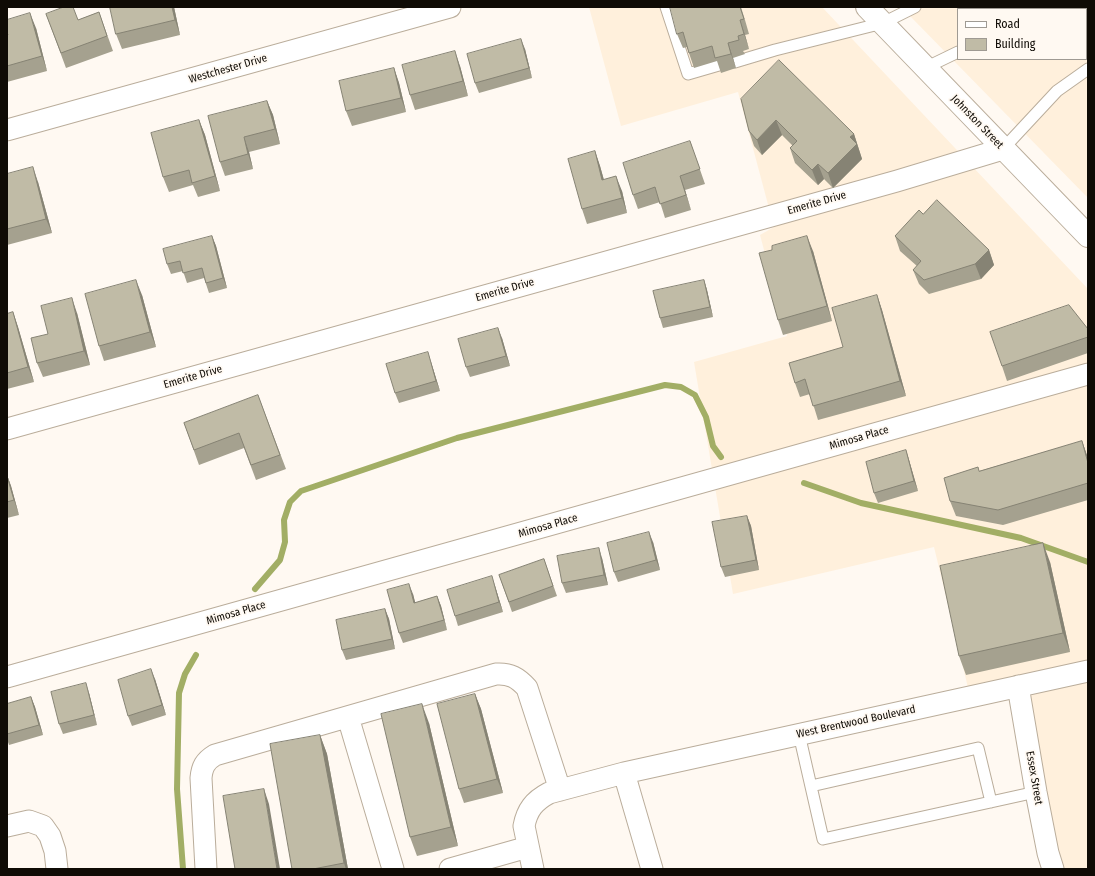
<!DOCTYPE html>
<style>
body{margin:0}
#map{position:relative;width:1095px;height:876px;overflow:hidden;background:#fff9f2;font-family:"Fira Sans Condensed",sans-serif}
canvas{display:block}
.frame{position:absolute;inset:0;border:8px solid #0f0b05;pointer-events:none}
.legend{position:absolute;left:957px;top:8px;width:130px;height:52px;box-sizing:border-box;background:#fff9f2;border:1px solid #9f9a93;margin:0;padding:5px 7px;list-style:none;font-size:12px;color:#0f0b05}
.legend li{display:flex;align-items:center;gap:8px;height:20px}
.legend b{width:20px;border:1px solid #9f9a93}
</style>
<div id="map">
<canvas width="1095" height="876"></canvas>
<div class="frame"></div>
<ul class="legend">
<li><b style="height:5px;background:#fff"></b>Road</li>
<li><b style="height:11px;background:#c0bba6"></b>Building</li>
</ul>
</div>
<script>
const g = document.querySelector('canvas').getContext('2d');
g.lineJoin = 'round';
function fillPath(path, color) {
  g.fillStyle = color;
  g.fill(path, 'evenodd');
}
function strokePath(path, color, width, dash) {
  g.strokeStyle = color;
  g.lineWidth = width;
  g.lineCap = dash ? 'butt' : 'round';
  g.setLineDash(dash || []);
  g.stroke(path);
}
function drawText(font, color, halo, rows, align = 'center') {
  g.font = font + ' "Fira Sans Condensed",sans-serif';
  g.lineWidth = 3.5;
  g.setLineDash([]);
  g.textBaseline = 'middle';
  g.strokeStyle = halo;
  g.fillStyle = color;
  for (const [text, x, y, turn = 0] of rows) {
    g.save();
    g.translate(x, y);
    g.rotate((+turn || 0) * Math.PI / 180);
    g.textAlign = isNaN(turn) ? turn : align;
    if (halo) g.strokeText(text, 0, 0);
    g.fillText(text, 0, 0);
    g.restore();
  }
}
fillPath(new Path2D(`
 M589,7H822L1088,289V869H1062L1059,864L1028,684L970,696L934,547L733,594L694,362L787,336L760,235L774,227L738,92L621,126Z
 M903,7H1088V198L910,16ZM958,9H1086V59H958Z`), '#fff0dc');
strokePath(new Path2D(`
 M804,483L861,503L1021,538L1088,562
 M255,589L280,560L285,542L284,520L290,502L301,491L457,438L665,385L681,387L695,395L706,417L713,446L721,457
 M183,869L177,789L179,693L185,674L196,655`), '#a2ae65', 6);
const lane = new Path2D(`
 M666,7L688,74L719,65
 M1047,9L1051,7
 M735,62L775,50L883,23L915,7
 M925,68L958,52
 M1003,149L1057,91L1088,69
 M799,734L823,839L1036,792
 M811,786L978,748L991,802`);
const street = new Path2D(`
 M7,130L450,7
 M7,429L897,181L1003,149
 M7,677L1088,374
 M1018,686L1036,792L1048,853L1053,869
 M348,717L393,869
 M624,773L652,869
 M7,826L29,821L43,826L50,836L55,851L57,869
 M206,869L201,778C202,767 205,761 215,755L496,674C510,673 518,678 527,688L560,790
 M450,869L528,847
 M533,869L524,826C527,810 534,801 549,793L624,773L1088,671`);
const primary = new Path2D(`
 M867,7L1088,236`);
strokePath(lane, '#baad9b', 13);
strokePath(street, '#baad9b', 23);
strokePath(primary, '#baad9b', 24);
strokePath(lane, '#fff', 11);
strokePath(street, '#fff', 21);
strokePath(primary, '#fff', 22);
fillPath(new Path2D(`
 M110,7H174L180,35L122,49L116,34Z
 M741,7L745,20L749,34L745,35L749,49L743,51L745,54L733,58L736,68L721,73L717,61L694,68L687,47L683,48L677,34Z
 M99,12L113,51L66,68L46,14L78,20Z
 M36,28L47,71L7,82V35Z
 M525,49L532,78L479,93L475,83Z
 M460,66L468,96L415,110L410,95Z
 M394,68L399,83L406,112L352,126L346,111Z
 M741,99L854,134L862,159L833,188L824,179L818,185L795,163L790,148L793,146L782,135L762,155L754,146L749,131Z
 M267,101L273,115L280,144L249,152L253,169L225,176L220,162Z
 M199,120L205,135L220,191L198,197L193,185L169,192L163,177Z
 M690,141L705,184L685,190L691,210L665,218L660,202L638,209L633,195Z
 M595,151L600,166L604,180L622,191L627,213L587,224L582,209Z
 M7,174L38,182L52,233L7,245Z
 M923,214L989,250L994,265L981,279L929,294L919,284L913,270L917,266L900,251L895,236Z
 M212,236L216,246L227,288L209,293L204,278L187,283L183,271L171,274L167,264Z
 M772,250L813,251L832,321L783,335L778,320Z
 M704,280L707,290L713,317L663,328L660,318Z
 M142,295L156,347L104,361L99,346Z
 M877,295L882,310L906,396L818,420L810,394L800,397L795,383L843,347Z
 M13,312L18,327L34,382L7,389V314Z
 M77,313L90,365L43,377L37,363L48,334Z
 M1088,329V353L1007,381L1002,366Z
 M502,338L510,366L470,377L466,367Z
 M431,362L440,391L399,403L395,393Z
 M258,395L286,469L256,480L244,448L199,465L184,423Z
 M1082,441L1088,459V500L1003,525L956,516L950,501L980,471Z
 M906,450L909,460L918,491L878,503L874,493Z
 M7,475L11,486L19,515L7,518Z
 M747,516L751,526L759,570L725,577L721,567Z
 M653,542L660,570L618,582L614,572Z
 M602,558L608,585L566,593L562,583Z
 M544,559L557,596L512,612L499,575Z
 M1050,562L1070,652L966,675L959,656Z
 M495,586L503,612L458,626L455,616Z
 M413,594L415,603L437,596L441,606L447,630L403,643L399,633Z
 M385,609L389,619L395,649L346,660L342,650Z
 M155,679L166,715L132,726L128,716Z
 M89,693L97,725L63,734L59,724Z
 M475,694L481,709L503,793L464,803L459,789Z
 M31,697L35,707L43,735L9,745L7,739V704Z
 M429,723L458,846L417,856L410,837Z
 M320,735L327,754L348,869H292Z`), '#a5a18f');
fillPath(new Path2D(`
 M172,7H174L180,35L175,20Z
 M30,13L36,28L47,71L42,56Z
 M740,20L745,35L749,49L744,34Z
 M521,39L525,49L532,78L529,68Z
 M728,43L733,58L736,68L731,54Z
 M455,51L460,66L468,96L463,81Z
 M394,68L399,83L406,112L401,98Z
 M267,101L273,115L280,144L275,129Z
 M199,120L205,135L220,191L215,176Z
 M776,120L782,135L762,155L757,140Z
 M854,134L862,159L833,188L828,173L850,137Z
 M244,137L249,152L253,169L248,154Z
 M595,151L600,166L608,195L602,180Z
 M818,164L824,179L818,185L812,170Z
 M33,167L38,182L52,233L46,219Z
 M616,176L622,191L627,213L622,198Z
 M680,176L685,190L691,210L686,195Z
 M212,236L216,246L227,288L223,278Z
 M807,236L813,251L832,321L827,306Z
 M989,250L994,265L981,279L975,264Z
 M136,280L142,295L156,347L150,332Z
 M704,280L707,290L713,317L710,307Z
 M877,295L882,310L906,396L900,381Z
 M72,298L77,313L90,365L84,351Z
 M13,312L18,327L34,382L28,367Z
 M498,328L502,338L510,366L506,356Z
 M428,352L431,362L440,391L436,381Z
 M1082,441L1087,455L1088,459V463Z
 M906,450L909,460L918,491L914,481Z
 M7,475L11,486L19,515L14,500Z
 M747,516L751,526L759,570L756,560Z
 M649,532L653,542L660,570L656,560Z
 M1043,543L1050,562L1070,652L1063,633Z
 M599,548L602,558L608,585L604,575Z
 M492,576L495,586L503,612L499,602Z
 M409,584L413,594L418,613L414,603Z
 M437,596L441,606L447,630L444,620Z
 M385,609L389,619L395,649L392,639Z
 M151,669L155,679L166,715L162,705Z
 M86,683L89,693L97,725L94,715Z
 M475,694L481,709L503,793L497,779Z
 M31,697L35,707L43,735L39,725Z
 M422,704L429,723L458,846L451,827Z
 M320,735L327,754L348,869H346L344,863Z
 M264,789L269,804L280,869H277Z`), '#868374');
const building = new Path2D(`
 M64,7H73L78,20L99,12L107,36L61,53L46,14Z
 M110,7H172L175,20L116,34Z
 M670,7H740L744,19L740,20L744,34L738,36L739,40L728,43L731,54L715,58L712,46L689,53L683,32L677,34Z
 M30,13L42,56L7,66V35H8L7,32V20Z
 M521,39L529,68L475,83L467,54Z
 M455,51L463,81L410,95L402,65Z
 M779,60L854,134L850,137L857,144L828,173L818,164L812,170L790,148L797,141L776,120L757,140L749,131L741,99Z
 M394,68L401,98L346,111L339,81Z
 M267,101L275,129L244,137L248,154L220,162L208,116Z
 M199,120L215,176L192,183L189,170L163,177L151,133Z
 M690,141L700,169L680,176L686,195L660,204L655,187L633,195L623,163Z
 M595,151L602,180L616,176L622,198L582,209L568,159Z
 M33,167L46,219L7,229V174Z
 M937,200L989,250L975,264L924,280L913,270L921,261L895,236L919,210L923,214Z
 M212,236L223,278L206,283L202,268L183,273L180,261L167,264L163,249Z
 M807,236L827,306L778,320L759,253L772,250V246Z
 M136,280L150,332L99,346L85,294Z
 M704,280L710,307L660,318L653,291Z
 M877,295L900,381L813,406L805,379L795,383L789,363L843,347L832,308Z
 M72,298L84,351L37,363L31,338L48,334L41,306Z
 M1069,305L1088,329V337L1002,366L990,332Z
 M13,312L28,367L7,373V314Z
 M498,328L506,356L466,367L458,339Z
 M428,352L436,381L395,393L386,364Z
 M258,395L280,455L251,465L239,433L194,450L184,423Z
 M1082,441L1088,463V483L998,510L950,501L944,478L978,467L979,471Z
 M906,450L914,481L874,493L866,462Z
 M7,476L14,500L7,502Z
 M747,516L756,560L721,567L712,522Z
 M649,532L656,560L614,572L607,543Z
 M1043,543L1063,633L959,656L940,566Z
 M599,548L604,575L562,583L557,556Z
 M544,559L553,586L509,602L499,575Z
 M492,576L499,602L455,616L447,590Z
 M409,584L414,603L437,596L444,620L399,633L387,590Z
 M385,609L392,639L342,650L336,620Z
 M151,669L162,705L128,716L118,680Z
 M86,683L94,715L59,724L51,692Z
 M475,694L497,779L459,789L437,704Z
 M31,697L39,725L7,734V704Z
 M422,704L451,827L410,837L381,714Z
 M320,735L344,863L313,869H292L270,744Z
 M264,789L277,869H235L223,796Z`);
fillPath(building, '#c0bba6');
strokePath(building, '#868374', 1);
drawText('11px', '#0f0b05', '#fff9f2', [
 ["Westchester Drive",228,69,-16],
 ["Johnston Street",977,122,46],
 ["Emerite Drive",817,203,-16],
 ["Emerite Drive",505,290,-16],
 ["Emerite Drive",193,377,-16],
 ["Mimosa Place",859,438,-16],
 ["Mimosa Place",548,526,-16],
 ["Mimosa Place",236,613,-16],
 ["West Brentwood Boulevard",856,722,-12],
 ["Essex Street",1034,778,80]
]);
</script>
